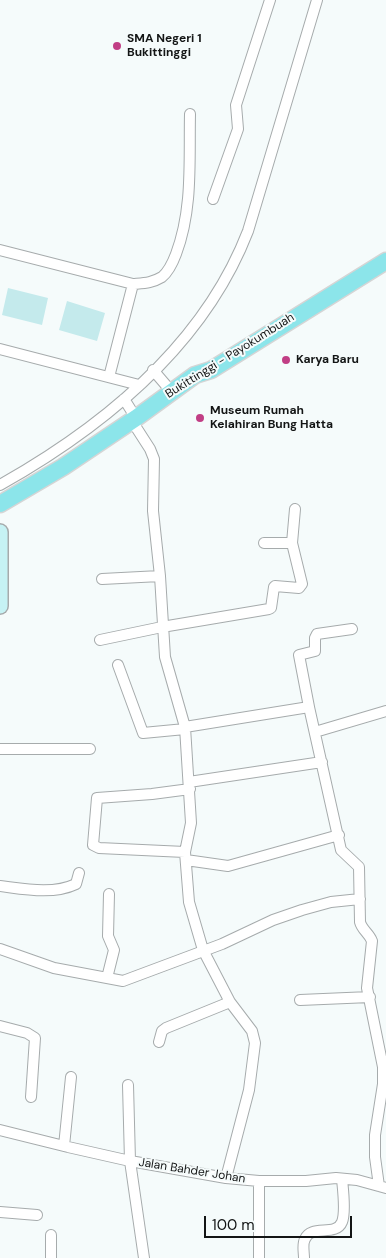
<!DOCTYPE html>
<style>
body{margin:0}
#map{position:relative;width:386px;height:1258px;overflow:hidden;background:#f5fbfb;font-family:"DM Sans",sans-serif}
canvas{display:block}
.scale{position:absolute;left:204px;top:1216px;width:148px;height:22px;box-sizing:border-box;border:2px solid #131515;border-top:0;padding-left:6px;font-size:15px;line-height:18px;white-space:nowrap;color:#131515;-webkit-text-stroke:4px #f5fbfb;paint-order:stroke}
</style>
<div id="map">
<canvas width="386" height="1258"></canvas>
<div class="scale">100 m</div>
</div>
<script>
const g = document.querySelector('canvas').getContext('2d');
g.lineJoin = 'round';
function fillPath(path, color) {
  g.fillStyle = color;
  g.fill(path, 'evenodd');
}
function strokePath(path, color, width, dash) {
  g.strokeStyle = color;
  g.lineWidth = width;
  g.lineCap = dash ? 'butt' : 'round';
  g.setLineDash(dash || []);
  g.stroke(path);
}
function drawText(font, color, halo, rows, align = 'center') {
  g.font = font + ' "DM Sans",sans-serif';
  g.lineWidth = 4;
  g.setLineDash([]);
  g.textBaseline = 'middle';
  g.strokeStyle = halo;
  g.fillStyle = color;
  for (const [text, x, y, turn = 0] of rows) {
    g.save();
    g.translate(x, y);
    g.rotate((+turn || 0) * Math.PI / 180);
    g.textAlign = isNaN(turn) ? turn : align;
    if (halo) g.strokeText(text, 0, 0);
    g.fillText(text, 0, 0);
    g.restore();
  }
}
fillPath(new Path2D(`
 M8,288L48,298L42,325L2,315Z
 M67,301L105,313L97,341L59,330Z`), '#c4eaec');
const street = new Path2D(`
 M213,199L238,129L236,105L270,0
 M0,250L133,284C144,283 152,283 162,277C168,272 173,262 176,254C193,209 189,161 190,114
 M0,349L139,385
 M153,370L171,391
 M109,377L133,284
 M124,399L136,418
 M132,421L150,449L154,459L153,511L160,576L165,657L185,727L309,707L341,850L359,867L360,922C362,930 369,933 372,941L367,988L383,1067V1084L375,1135V1157L379,1186
 M0,485C103,427 204,345 248,231L317,0
 M264,543H292
 M102,579L160,576
 M100,640L162,627L269,609L271,608L274,587L275,586L299,588L302,584L292,543L295,509
 M118,665L143,733L185,729
 M309,707L299,655L315,651V638L317,634L352,629
 M185,727L191,823L185,852L189,902L203,950L230,1002L252,1031L255,1043L249,1090L226,1178
 M315,732L386,711
 M0,749H90
 M189,782L322,762
 M185,852L99,848L93,845L97,798L152,794L190,789
 M186,860L228,866L339,835
 M0,886C24,889 53,895 76,884L79,873
 M0,949L54,968L123,981L222,944L273,920L302,910L331,902L360,899
 M107,978L114,950L108,936L109,894
 M300,1000L370,997
 M0,1026L27,1033L35,1038L31,1097
 M159,1042L162,1031L166,1028L230,1002
 M128,1085L130,1161L144,1258
 M0,1130L68,1147L130,1161L226,1178L259,1181H306L336,1178L357,1180L386,1188
 M64,1146L71,1077
 M259,1181V1258
 M0,1212L37,1215
 M51,1235V1258
 M304,1258C304,1252 302,1244 305,1239C311,1224 336,1237 342,1222C346,1212 343,1190 342,1179`);
const secondary = new Path2D(`
 M0,532V606`);
const primary = new Path2D(`
 M0,504L63,467L136,418L195,375L211,370L386,261`);
strokePath(street, '#a6abac', 12);
strokePath(secondary, '#a6abac', 18);
strokePath(primary, '#d5d5d5', 19);
strokePath(street, '#fff', 10);
strokePath(secondary, '#c6f2f4', 15);
strokePath(primary, '#8ce5ea', 16);
for (const [x, y, r, color] of [
 [117,46,5,"#c13e85"],
 [286,360,5,"#c13e85"],
 [200,418,5,"#c13e85"]
]) {
  const dot = new Path2D();
  dot.arc(x, y, r, 0, 2 * Math.PI);
  g.fillStyle = color;
  g.fill(dot);
  strokePath(dot, '#f5fbfb', 2);
}
drawText('bold 12px', '#131515', '#f5fbfb', [
 ["SMA Negeri 1",127,39],
 ["Bukittinggi",127,53],
 ["Karya Baru",296,360],
 ["Museum Rumah",210,411],
 ["Kelahiran Bung Hatta",210,425]
], 'left');
drawText('12px', '#131515', '#f5fbfb', [
 ["Bukittinggi - Payokumbuah",230,356,-32],
 ["Jalan Bahder Johan",192,1171,9]
]);
</script>
